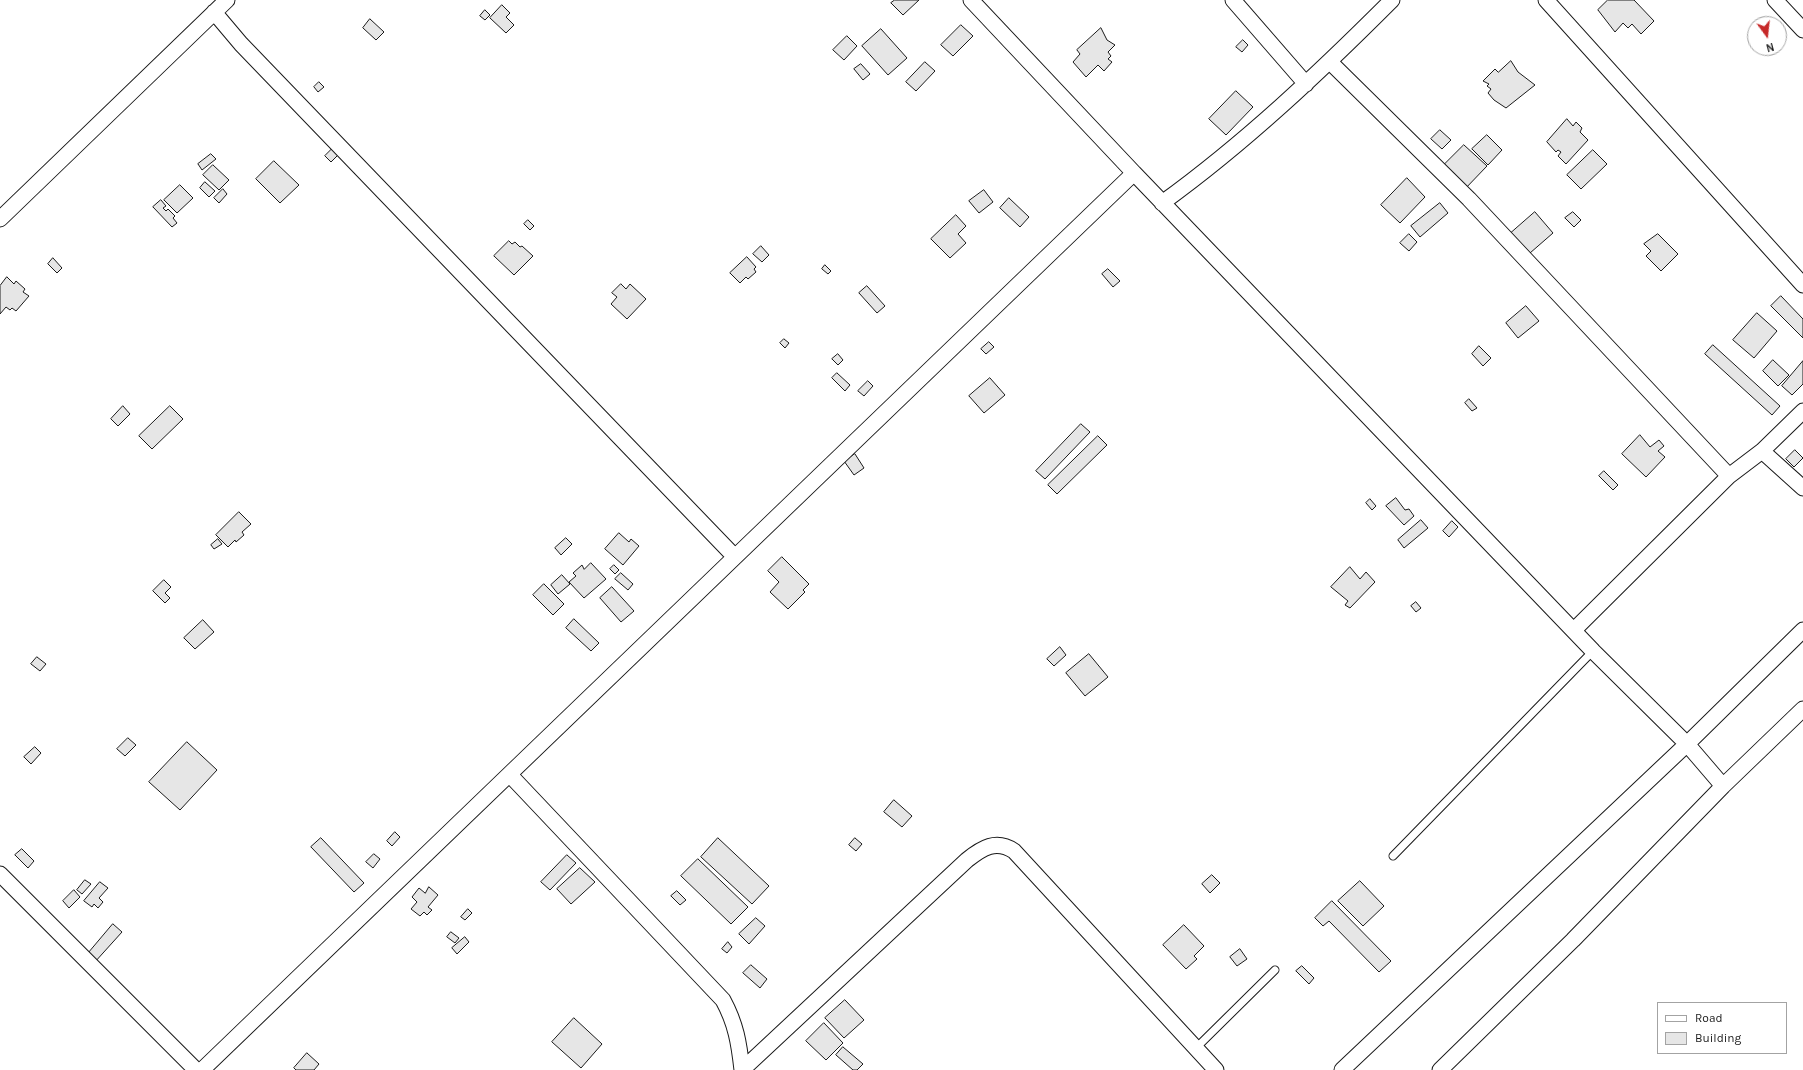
<!DOCTYPE html>
<style>
body{margin:0}
#map{position:relative;width:1803px;height:1070px;overflow:hidden;background:#fff;font-family:Karla,sans-serif}
canvas{display:block}
.legend{position:absolute;left:1657px;top:1002px;width:130px;height:52px;box-sizing:border-box;background:#fff;border:1px solid #a3a3a3;margin:0;padding:5px 7px;list-style:none;font-size:12px;color:#1a1a1a}
.legend li{display:flex;align-items:center;gap:8px;height:20px}
.legend b{width:20px;border:1px solid #a3a3a3}
.north{position:absolute;left:1747px;top:16px;width:40px;height:40px;box-sizing:border-box;background:#fff;border:1px solid #a3a3a3;border-radius:50%;rotate:165deg;font-size:11px;font-weight:700;line-height:16px;text-align:center;color:#1a1a1a}
.north::after{content:'';display:block;margin:auto;width:14px;height:18px;background:#c62828;clip-path:polygon(50% 0,100% 100%,50% 72%,0 100%)}
</style>
<div id="map">
<canvas width="1803" height="1070"></canvas>
<ul class="legend">
<li><b style="height:5px;background:#fff"></b>Road</li>
<li><b style="height:11px;background:#e6e6e6"></b>Building</li>
</ul>
<div class="north">N</div>
</div>
<script>
const g = document.querySelector('canvas').getContext('2d');
g.lineJoin = 'round';
function fillPath(path, color) {
  g.fillStyle = color;
  g.fill(path, 'evenodd');
}
function strokePath(path, color, width, dash) {
  g.strokeStyle = color;
  g.lineWidth = width;
  g.lineCap = dash ? 'butt' : 'round';
  g.setLineDash(dash || []);
  g.stroke(path);
}
const building = new Path2D(`
 M895,0H919L903,15L891,3Z
 M1608,0H1634L1654,21L1641,34L1632,24L1628,28L1623,23L1615,32L1598,10Z
 M502,5L510,13L506,17L514,25L506,33L490,18Z
 M485,10L490,15L485,20L480,16Z
 M370,19L384,32L376,40L363,28Z
 M961,25L973,36L953,56L941,45Z
 M1101,28L1107,40L1115,45L1108,52L1111,56L1108,59L1112,62L1104,71L1098,65L1086,77L1073,62L1080,54L1077,50Z
 M881,29L907,58L888,75L862,46Z
 M847,36L857,46L844,60L833,50Z
 M1243,40L1248,45L1242,52L1236,47Z
 M1511,61L1518,72L1535,85L1506,108L1494,100L1488,93L1491,89L1487,86L1489,84L1483,81L1495,69L1498,72Z
 M925,62L935,71L916,91L906,82Z
 M861,64L870,74L863,80L854,69Z
 M319,82L324,87L318,92L314,87Z
 M1236,91L1253,107L1226,135L1209,119Z
 M1567,119L1573,126L1576,122L1582,128L1580,132L1588,140L1566,164L1558,156L1561,152L1558,150L1556,152L1547,142Z
 M1440,130L1451,140L1442,149L1431,139Z
 M1487,135L1502,150L1488,165L1472,149Z
 M1464,145L1487,166L1463,191L1440,169Z
 M333,148L339,154L331,162L325,156Z
 M1593,150L1607,164L1581,189L1567,175Z
 M211,154L216,159L202,170L198,164Z
 M274,161L299,185L280,203L256,179Z
 M213,165L229,180L219,190L203,175Z
 M1407,178L1425,197L1400,223L1381,205Z
 M205,182L215,191L209,197L200,188Z
 M180,185L193,198L177,213L164,200Z
 M223,189L227,194L219,203L214,198Z
 M984,190L993,202L979,213L969,201Z
 M1009,198L1029,217L1020,227L1000,208Z
 M161,200L166,206L163,208L166,211L168,209L175,216L173,218L177,223L172,227L153,207Z
 M1440,203L1448,213L1420,237L1411,226Z
 M1535,212L1553,233L1530,253L1511,233Z
 M1573,212L1581,220L1574,227L1565,218Z
 M956,215L966,226L958,234L966,243L950,258L931,239Z
 M528,220L534,226L530,230L524,224Z
 M1409,234L1417,242L1409,251L1400,243Z
 M1658,234L1678,254L1661,271L1646,256L1651,251L1644,244Z
 M509,241L512,244L515,242L520,247L522,246L533,256L514,275L494,256Z
 M761,246L769,255L762,262L753,254Z
 M747,257L756,267L754,269L756,272L748,279L746,277L740,283L730,273Z
 M53,258L62,268L57,273L48,264Z
 M825,265L831,271L828,274L822,269Z
 M1108,269L1120,281L1113,287L1102,274Z
 M7,277L14,284L16,281L25,289L23,292L29,296L16,311L12,308L10,310L6,307L0,314V286Z
 M621,284L626,289L630,284L646,299L627,319L611,304L617,297L612,293Z
 M867,286L885,306L877,313L859,293Z
 M1781,296L1803,319V338L1771,306Z
 M1526,306L1539,321L1518,338L1506,323Z
 M1757,313L1777,331L1754,358L1733,340Z
 M784,339L789,343L785,348L780,343Z
 M989,342L994,347L986,354L981,349Z
 M1713,345L1780,406L1772,415L1705,354Z
 M1479,346L1491,358L1483,366L1472,354Z
 M838,354L843,360L838,365L832,359Z
 M1773,360L1789,375L1778,386L1763,371Z
 M1803,361V384L1792,395L1782,386Z
 M837,373L850,385L845,391L832,378Z
 M990,378L1005,395L984,413L969,396Z
 M868,381L873,386L864,396L858,391Z
 M1469,399L1477,408L1472,411L1465,403Z
 M123,406L130,414L118,426L111,419Z
 M170,406L183,419L152,449L139,436Z
 M1081,424L1090,432L1045,479L1036,471Z
 M1640,435L1650,447L1659,440L1664,446L1658,451L1665,457L1646,477L1622,454Z
 M1098,436L1107,445L1057,494L1048,485Z
 M1795,450L1803,458L1794,467L1786,459Z
 M855,454L864,468L854,475L844,461Z
 M1604,471L1618,485L1613,490L1599,476Z
 M1396,498L1405,510L1409,509L1414,516L1404,525L1386,506Z
 M1370,499L1376,506L1372,510L1366,503Z
 M239,512L251,524L242,532L244,535L236,542L235,540L228,547L216,535Z
 M1421,520L1428,528L1404,548L1398,540Z
 M1452,521L1458,527L1449,537L1443,531Z
 M619,533L629,542L631,539L639,546L623,565L605,549Z
 M566,538L572,544L561,555L555,548Z
 M218,539L222,544L214,549L211,545Z
 M782,557L809,584L803,590L805,592L788,609L770,592L779,582L768,571Z
 M591,563L606,579L584,598L569,582L576,576L573,573L582,565L584,569Z
 M614,565L619,570L615,574L610,569Z
 M1350,567L1360,579L1366,572L1375,582L1350,608L1345,605L1348,601L1331,587Z
 M621,573L633,584L628,590L615,579Z
 M562,575L570,584L558,594L551,585Z
 M164,580L171,587L165,593L170,598L165,603L153,591Z
 M544,584L564,604L553,615L533,595Z
 M612,587L634,611L621,622L600,598Z
 M1416,602L1421,608L1416,612L1411,606Z
 M574,619L599,643L591,651L566,628Z
 M203,620L214,632L195,649L184,638Z
 M1060,647L1066,655L1054,666L1047,659Z
 M1089,654L1108,677L1085,696L1066,673Z
 M37,657L46,664L40,671L31,664Z
 M128,738L136,745L125,756L117,749Z
 M187,742L217,770L180,810L149,782Z
 M35,747L41,753L31,764L24,757Z
 M894,800L912,816L902,827L884,812Z
 M395,832L400,837L392,846L387,841Z
 M321,838L364,883L354,892L311,847Z
 M718,838L769,886L752,904L701,857Z
 M855,838L862,844L856,851L849,845Z
 M22,849L34,861L28,868L15,855Z
 M374,854L380,859L373,868L366,862Z
 M567,855L576,863L550,890L541,882Z
 M698,859L748,907L731,924L681,876Z
 M580,868L595,882L571,904L557,889Z
 M1212,875L1220,883L1210,893L1202,884Z
 M85,880L91,884L82,894L77,890Z
 M1360,881L1384,906L1363,926L1338,901Z
 M100,882L108,888L99,898L103,902L98,908L94,904L92,907L84,901Z
 M429,887L438,895L428,907L432,910L427,915L424,912L420,916L411,909L417,902L412,897L419,888L425,893Z
 M74,890L80,897L69,908L63,901Z
 M677,891L686,900L680,905L671,896Z
 M1332,901L1391,961L1379,972L1329,921L1323,926L1315,918Z
 M468,909L472,913L465,920L461,917Z
 M756,918L765,926L749,944L739,934Z
 M113,924L122,932L94,963L86,956Z
 M1184,925L1204,946L1194,956L1197,959L1186,969L1163,945Z
 M451,932L459,938L455,943L447,937Z
 M465,937L469,942L457,954L452,948Z
 M728,942L732,947L727,953L722,949Z
 M1240,949L1247,959L1237,966L1230,957Z
 M751,965L767,979L760,988L743,973Z
 M1302,966L1314,978L1309,984L1296,971Z
 M845,1000L864,1020L844,1038L825,1018Z
 M574,1018L602,1044L581,1068L552,1042Z
 M824,1023L843,1043L826,1060L806,1041Z
 M843,1047L863,1064L857,1070H853L836,1055Z
 M307,1053L319,1064L314,1070H296L294,1068Z`);
fillPath(building, '#e6e6e6');
strokePath(building, '#1a1a1a', 1);
const lane = new Path2D(`
 M1393,856L1593,651
 M1196,1048L1275,970`);
const street = new Path2D(`
 M1233,0L1306,84
 M1546,0L1803,285
 M1775,0L1803,30
 M214,12L241,44L735,557
 M1330,62L1469,199L1729,476
 M1134,173L1593,651L1687,744L1723,786
 M1162,203C1245,143 1320,72 1392,0
 M0,219L227,0
 M1762,451L1803,488
 M1574,630L1729,476L1762,451L1803,411
 M510,775L723,1000C736,1024 739,1043 742,1070
 M0,874L196,1070
 M202,1070L1134,173L971,0
 M742,1070L967,860C982,848 996,839 1014,851L1216,1070
 M1342,1070L1687,744L1803,630
 M1440,1070L1573,940L1723,786L1803,709`);
strokePath(lane, '#1a1a1a', 9);
strokePath(street, '#1a1a1a', 17);
strokePath(lane, '#fff', 7);
strokePath(street, '#fff', 15);
</script>
